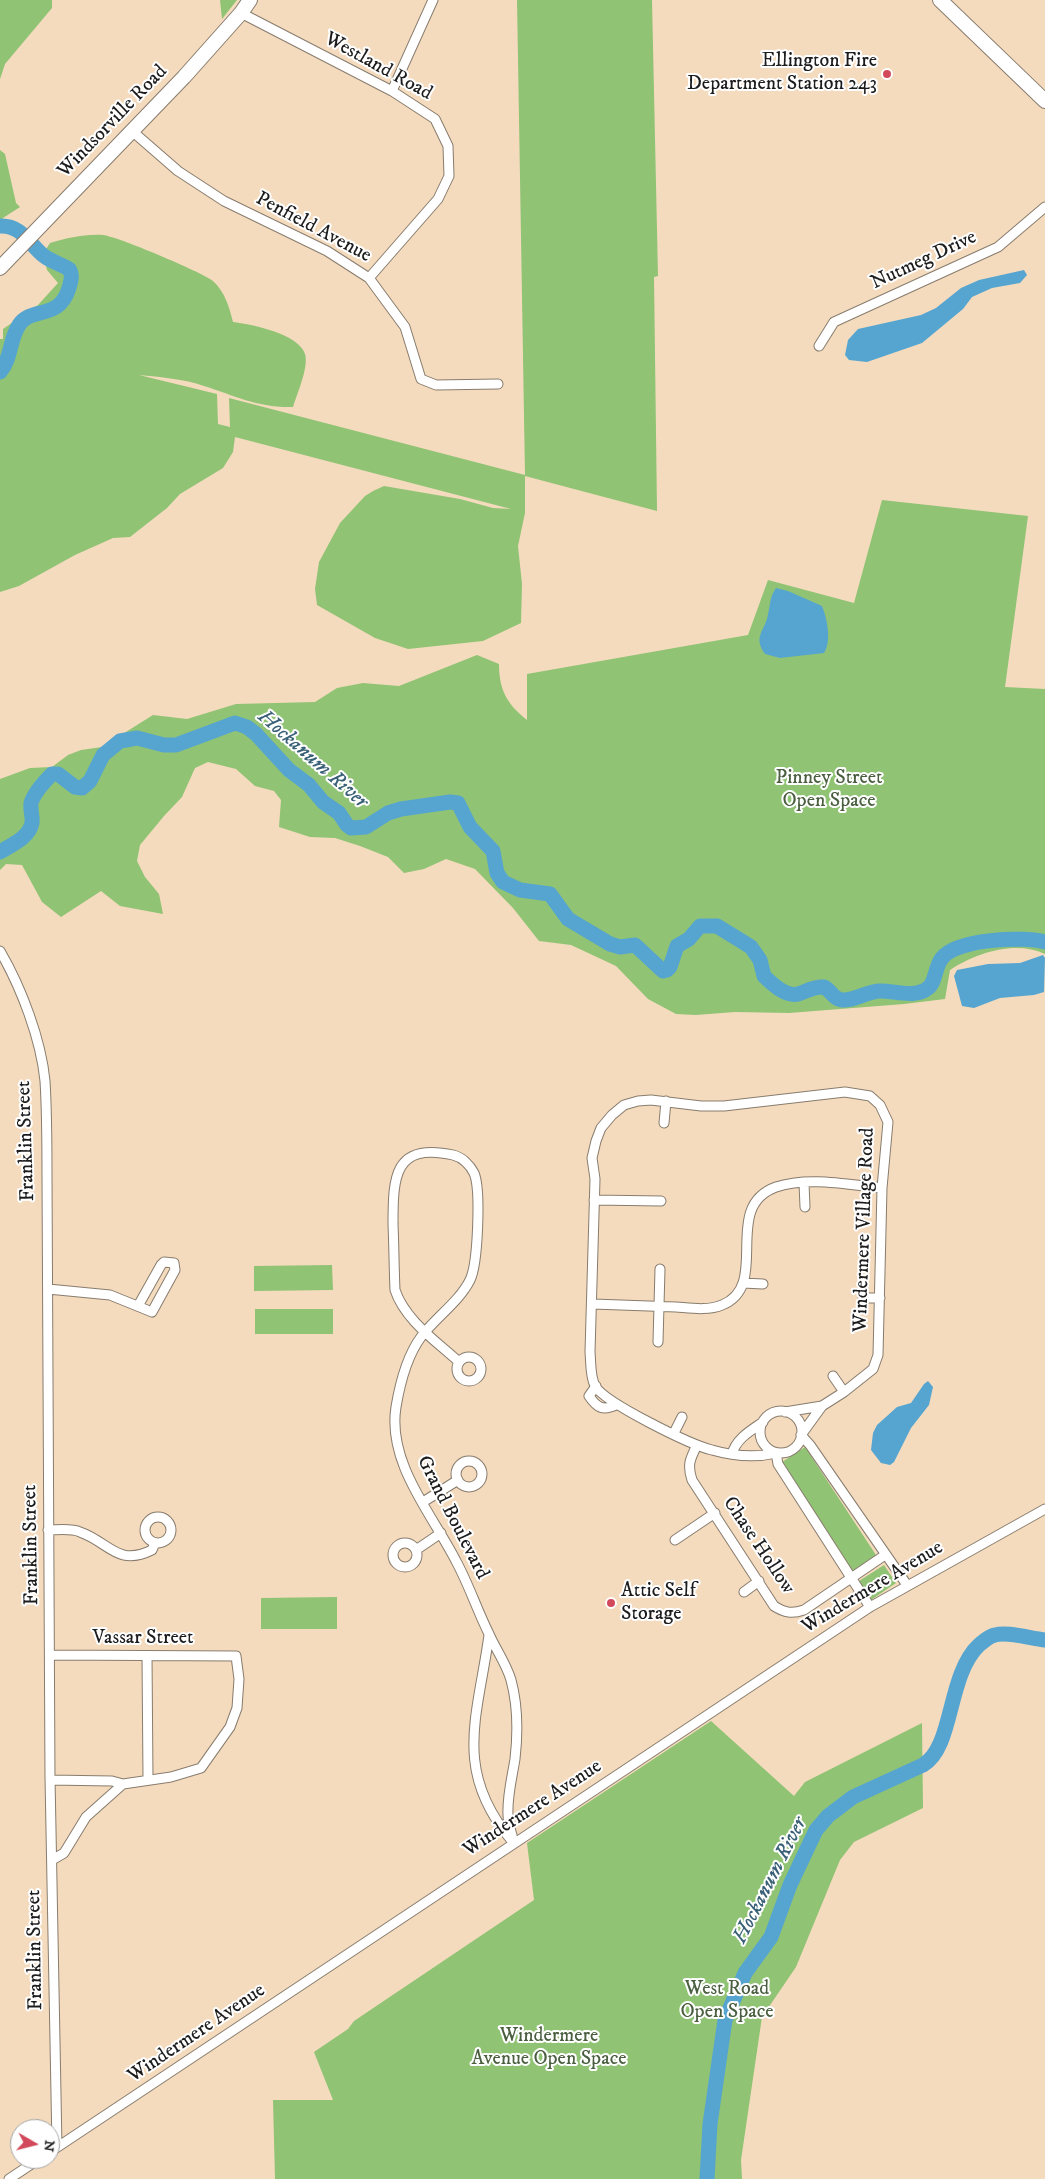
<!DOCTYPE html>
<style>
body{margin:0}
#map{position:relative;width:1045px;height:2179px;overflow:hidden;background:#f4dbbe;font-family:"IM FELL DW Pica",serif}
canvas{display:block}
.north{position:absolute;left:10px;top:2119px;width:50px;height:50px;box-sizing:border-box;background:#fff;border:1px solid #a4a4a4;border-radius:50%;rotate:98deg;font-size:14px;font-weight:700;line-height:20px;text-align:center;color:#1c1c1c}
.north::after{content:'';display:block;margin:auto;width:18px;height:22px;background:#d1495b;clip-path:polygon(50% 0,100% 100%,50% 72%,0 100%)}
</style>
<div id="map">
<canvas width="1045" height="2179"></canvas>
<div class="north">N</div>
</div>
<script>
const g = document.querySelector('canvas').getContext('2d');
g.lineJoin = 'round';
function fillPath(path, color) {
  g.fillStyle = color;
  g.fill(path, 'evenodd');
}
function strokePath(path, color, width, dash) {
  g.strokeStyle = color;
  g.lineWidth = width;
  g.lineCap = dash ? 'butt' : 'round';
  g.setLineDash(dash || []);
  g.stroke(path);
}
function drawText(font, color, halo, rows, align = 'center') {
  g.font = font + ' "IM FELL DW Pica",serif';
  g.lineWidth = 4;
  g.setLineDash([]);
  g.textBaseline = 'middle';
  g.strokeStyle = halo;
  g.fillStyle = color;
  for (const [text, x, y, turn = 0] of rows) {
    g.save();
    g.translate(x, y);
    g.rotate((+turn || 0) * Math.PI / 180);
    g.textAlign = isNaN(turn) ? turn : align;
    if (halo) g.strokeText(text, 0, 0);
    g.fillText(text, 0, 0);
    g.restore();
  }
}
fillPath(new Path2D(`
 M0,0H52V8L5,64L0,79Z
 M220,0H237L222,19Z
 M517,0H652L658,276L654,277L657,511L525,476V513L518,546L522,584L521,623L483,641L408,649L375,638L317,605L315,589L319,562L340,523L365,496L373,491L384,486L460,499L493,508L511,509L235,437L233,452L223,468L180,494L167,508L130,537L113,538L75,555L19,586L0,592V339H3V329L38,305L58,283L47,270L43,254L50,243C68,238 83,234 103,235C116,236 202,272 213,281C225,292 229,307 233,322C251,324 299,334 305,354C309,367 297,394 293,407C258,408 236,396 204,386C184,379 160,377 139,375L217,394L218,424L230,427L229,398L525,475Z
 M0,150L5,154L16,203L20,207L3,218L0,223Z
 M882,500L1028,516L1005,687L1045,689V954C1015,940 976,953 950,970L945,999L904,1004L789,1013L735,1012L696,1015L676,1014L648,999L616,966L571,945L539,941L513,908L475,869L446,859L424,869L404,873L388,857L360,846L335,838L310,837L279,827L281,800L274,791L255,786L236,769L208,762L195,768L182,797L164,816L140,845L137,861L145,877L159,894L163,914L120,906L101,891L61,917L42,902L22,865L6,864L0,870V779L30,768L52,767L68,755L81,750L102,747L153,715L187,719L236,704L315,702L337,688L363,683L399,686L477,655L499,664C499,690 507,704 527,720V674L748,635L768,580L854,603Z
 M332,1265L333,1290L254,1291V1266Z
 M255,1309H333V1334H255Z
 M805,1447L876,1555L853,1571L782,1462Z
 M884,1565L896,1583L871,1600L859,1581Z
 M337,1597V1629H261V1598Z
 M711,1721L794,1796L805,1782L922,1723L923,1808L854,1842L840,1860L796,1967L762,2017L741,2160L742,2179H275L273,2100H333L314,2052L348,2029L354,2021L534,1900L527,1843Z`), '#90c374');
fillPath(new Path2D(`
 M1024,270L1027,275L1020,283L992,288L972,297L963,309L922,343L867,362L849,360L845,355L848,340L858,329L921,315L936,308L961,288L979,280Z
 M776,588L788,591L822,606C827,618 832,642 824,653L780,658L765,654C752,636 766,630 768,614C771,602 769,599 776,588Z
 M1043,955L1045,958L1044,992L1034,995L1000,998L974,1008L962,1006L954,976L957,970L988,964L1020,963Z
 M928,1381L933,1387L929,1405L911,1428L894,1462L890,1465L881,1463L871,1450L873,1433L877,1425L897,1407L911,1403L924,1384Z`), '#56a5d0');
strokePath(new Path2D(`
 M0,226C22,225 29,244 44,256C52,262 61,264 69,269C73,275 71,281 69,288C59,321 31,306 19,325C9,340 12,358 0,372
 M0,852C11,845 29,838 32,823C33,817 30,810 31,803C34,793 44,782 52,774H58L75,787L82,788L90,781L103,755L120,741L137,738L164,745H176L235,723L247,727L256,734L289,770L309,785L323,802L339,813L347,825L351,828L366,827L388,813L401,809L450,802L458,803L470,827L493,851L497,873L503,882L520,890L550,894L568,919L610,944L620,947L635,945L663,971L667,970L670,967L677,946L689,939L700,926H717L751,947L760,960L764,976C773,985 788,999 801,993C809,990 815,986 824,987C831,990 833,999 842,1000C854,1001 866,992 879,991C893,990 915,999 928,988C936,982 935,966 942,958C956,939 1024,936 1045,942
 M707,2179L710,2124L725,2020L745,1973L771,1937L790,1885L816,1830L828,1816L853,1797L923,1765C954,1747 947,1675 979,1645C984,1641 989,1636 995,1635C1007,1631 1032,1639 1045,1640`), '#56a5d0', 15);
const street = new Path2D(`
 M241,13L392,91L435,119L448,146L449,176L438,199L369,278
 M392,91L433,0
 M132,131L178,171L224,201L327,251L369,278L405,327L421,379L436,385L498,384
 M819,346L834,322L998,247L1045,207
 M0,951C21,987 41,1039 45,1081C47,1113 47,1145 47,1177L50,1777L57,2147
 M664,1123L666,1101
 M804,1183L805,1207
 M594,1200L661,1201
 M743,1283L763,1284
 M48,1289L110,1295L152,1312L175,1270L174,1263L164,1262L161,1265L138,1306
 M863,1298H880
 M593,1304C621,1305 648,1306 676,1307C690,1308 708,1311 722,1305C772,1285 720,1207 776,1187C809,1176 849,1185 882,1188
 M658,1342L660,1269
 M457 1369a12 12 0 1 1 24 0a12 12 0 1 1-24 0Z
 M459,1362C436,1341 405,1320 395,1290C394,1268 394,1246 393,1224C393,1177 394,1142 453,1155C462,1157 470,1165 474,1173C481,1189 478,1264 470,1280C459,1302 436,1317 421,1337C407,1356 400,1383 396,1407C387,1463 432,1514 456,1561C469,1585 477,1610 489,1634C496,1650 506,1663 511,1680C518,1706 518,1733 515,1759C512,1778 507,1796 508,1815C508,1824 512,1834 514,1843
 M833,1376L844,1392
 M596,1386L589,1396C597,1408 603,1411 616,1405
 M760 1432a21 21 0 1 1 42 0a21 21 0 1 1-42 0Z
 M785,1412L822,1406
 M674,1433L682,1417
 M697,1445C690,1459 687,1465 692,1480L774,1606C785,1613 792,1614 804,1610L885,1555
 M732,1454C736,1439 750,1431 763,1422
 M456 1474a13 13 0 1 1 26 0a13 13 0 1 1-26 0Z
 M423,1502L458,1480
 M145 1530a13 13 0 1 1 26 0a13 13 0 1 1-26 0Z
 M48,1530C58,1530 71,1528 80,1532C109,1542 117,1567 152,1550L155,1543
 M675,1540L715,1513
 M393 1555a12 12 0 1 1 24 0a12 12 0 1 1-24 0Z
 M416,1550L441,1533
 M744,1592L759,1581
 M870,1607L778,1464L776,1453C755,1458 733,1456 712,1450C691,1445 605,1403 595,1386C590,1376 591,1362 590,1352L595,1179L592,1158L596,1141L601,1128L612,1115L624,1105L638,1101L651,1100L701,1106H724L845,1092L870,1096L880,1105L888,1122L882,1188L878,1355L873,1369L844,1392L822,1406L801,1435L810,1445L907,1585
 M489,1635C478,1716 452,1770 512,1841
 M51,1655L236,1656L239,1679L237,1708L230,1727L201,1768L171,1777L123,1784L86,1817L64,1853L52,1860
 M147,1656L148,1779
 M50,1780L112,1781L123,1784
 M50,2152L870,1607L1045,1509
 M9,2179L39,2159`);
const secondary = new Path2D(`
 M940,0L1045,101
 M0,268L184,77L241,13L250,0`);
strokePath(street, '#887c6d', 11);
strokePath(secondary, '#887c6d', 16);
strokePath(street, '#fff', 9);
strokePath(secondary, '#fff', 14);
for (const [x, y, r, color] of [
 [887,74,5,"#d1495b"],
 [611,1603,5,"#d1495b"]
]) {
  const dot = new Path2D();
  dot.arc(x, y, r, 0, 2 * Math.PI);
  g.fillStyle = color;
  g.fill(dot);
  strokePath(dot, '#fff', 2);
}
drawText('20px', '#1c1c1c', '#fff', [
 ["Ellington Fire",877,62],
 ["Department Station 243",877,85],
 ["Attic Self",621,1592,"left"],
 ["Storage",621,1615,"left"]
], 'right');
drawText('20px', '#1c1c1c', '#fff', [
 ["Westland Road",378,67,29],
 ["Windsorville Road",113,122,-46],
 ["Penfield Avenue",313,228,28],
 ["Nutmeg Drive",924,261,-25],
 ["Franklin Street",27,1141,-92],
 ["Windermere Village Road",865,1230,-88],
 ["Grand Boulevard",452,1518,63],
 ["Franklin Street",32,1545,-91],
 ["Chase Hollow",758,1546,56],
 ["Windermere Avenue",873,1588,-31],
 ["Vassar Street",143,1639],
 ["Windermere Avenue",533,1809,-33],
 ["Franklin Street",36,1950,-91],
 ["Windermere Avenue",197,2034,-34]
]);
drawText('20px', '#4a5f3f', '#fff', [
 ["Pinney Street",829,779],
 ["Open Space",829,802],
 ["West Road",727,1990],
 ["Open Space",727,2013],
 ["Windermere",549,2037],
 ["Avenue Open Space",549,2060]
]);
drawText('italic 21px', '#396076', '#fff', [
 ["Hockanum River",312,760,41],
 ["Hockanum River",771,1881,-63]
]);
</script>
